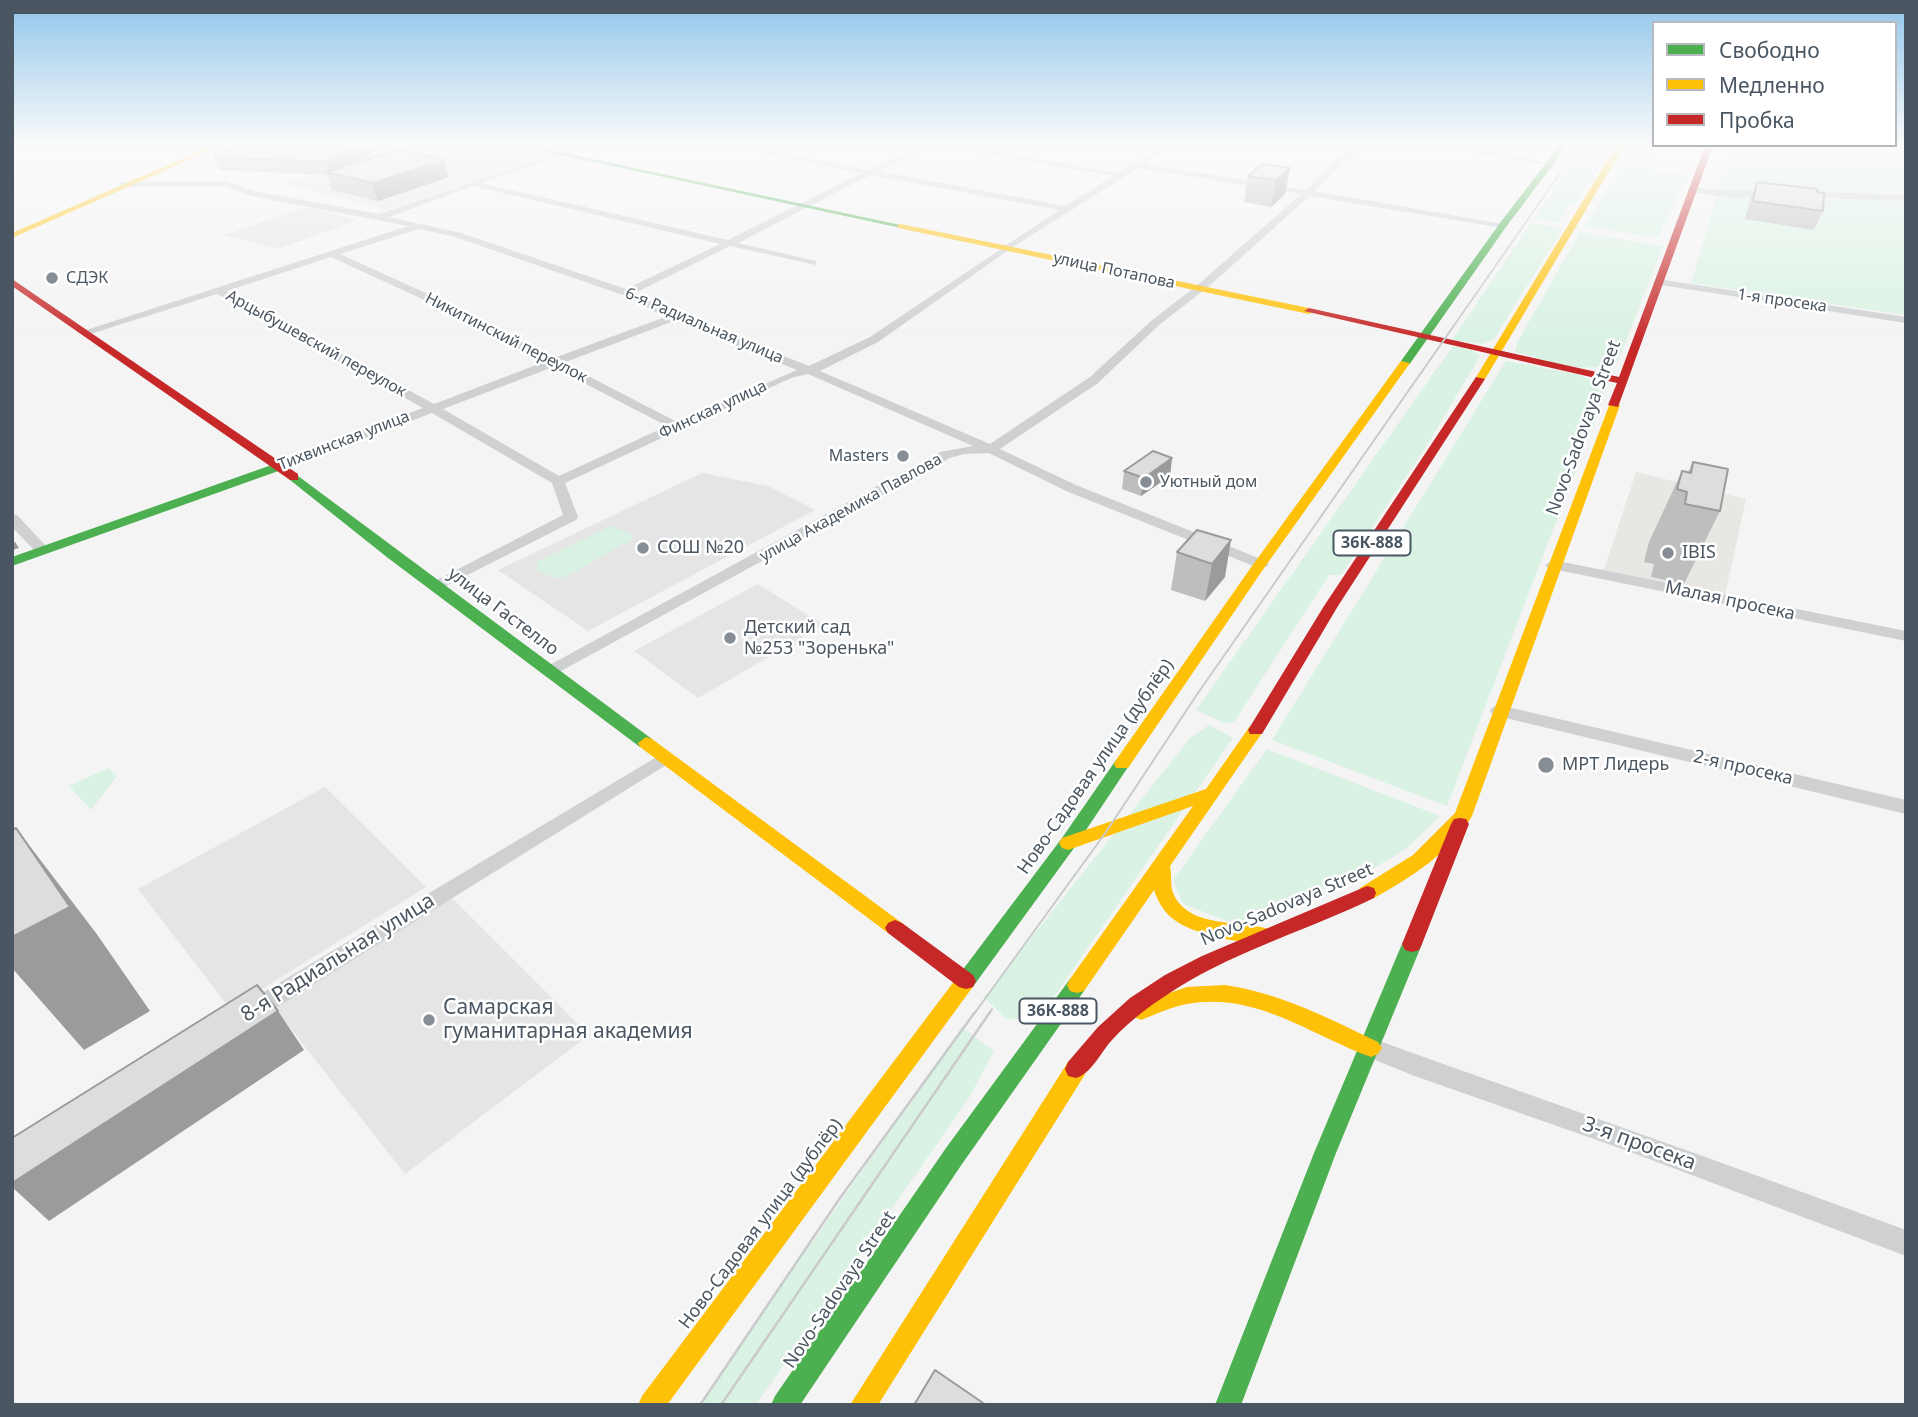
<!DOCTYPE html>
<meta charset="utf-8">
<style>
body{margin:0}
#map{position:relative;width:1918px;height:1417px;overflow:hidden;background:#f4f4f4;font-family:"Noto Sans",sans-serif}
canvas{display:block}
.frame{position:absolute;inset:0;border:14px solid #4a5661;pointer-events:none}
.legend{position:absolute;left:1652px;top:21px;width:245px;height:126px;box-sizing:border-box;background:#fff;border:2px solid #b7bbc0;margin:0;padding:9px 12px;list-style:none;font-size:21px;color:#4a5661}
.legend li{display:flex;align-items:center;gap:14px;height:35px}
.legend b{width:35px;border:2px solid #b7bbc0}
</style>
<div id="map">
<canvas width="1918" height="1417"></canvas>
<div class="frame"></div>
<ul class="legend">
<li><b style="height:9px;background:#4caf50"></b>Свободно</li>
<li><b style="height:9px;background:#ffc107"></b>Медленно</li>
<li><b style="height:9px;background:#c62828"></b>Пробка</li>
</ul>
</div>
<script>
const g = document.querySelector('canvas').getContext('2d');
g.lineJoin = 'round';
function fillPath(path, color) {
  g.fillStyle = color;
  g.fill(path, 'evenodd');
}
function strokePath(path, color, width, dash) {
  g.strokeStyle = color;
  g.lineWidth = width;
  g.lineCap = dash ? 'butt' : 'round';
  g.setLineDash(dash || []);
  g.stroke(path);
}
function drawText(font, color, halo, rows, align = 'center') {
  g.font = font + ' "Noto Sans",sans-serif';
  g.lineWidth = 5;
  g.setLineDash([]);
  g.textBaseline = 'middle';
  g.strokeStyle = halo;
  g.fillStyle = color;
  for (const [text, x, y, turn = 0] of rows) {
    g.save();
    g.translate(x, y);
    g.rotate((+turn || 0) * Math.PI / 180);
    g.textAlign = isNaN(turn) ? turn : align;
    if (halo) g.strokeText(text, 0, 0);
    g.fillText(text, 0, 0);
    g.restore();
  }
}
fillPath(new Path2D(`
 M1636,472L1746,499L1725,595L1603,572Z`), '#e8e7e3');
fillPath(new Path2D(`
 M406,146H517L553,154L386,210L282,183L374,159Z
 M306,207L359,220L278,249L224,235Z
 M702,473L768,486L815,510L588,631L498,570Z
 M758,584L824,625L698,698L634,651Z
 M325,787L426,887L230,1009L138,889Z
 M448,894L589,1035L405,1174L272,1005Z`), '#e6e5e6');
fillPath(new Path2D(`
 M419,146H494L509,149L465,163L406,150Z
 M1584,146H1614L1575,205L1569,204L1559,223L1535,218Z
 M1634,146H1658L1647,169L1689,175L1657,238L1585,226Z
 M1739,146H1906L1879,148L1877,150L1906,153V195L1881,191V196L1713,191L1722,179Z
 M1717,196L1906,201V315L1691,283Z
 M1531,223L1563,228L1494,339L1481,344L1452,340Z
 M1580,232L1663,246L1618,361C1586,377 1547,360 1515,352L1518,341Z
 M1453,346L1472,350L1480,356L1431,439L1341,575H1329L1234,722L1224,723L1196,710Z
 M1506,361L1577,374L1602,386L1604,397L1447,806L1272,740Z
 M611,526L632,535L633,539L565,577L552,578L536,569L538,561Z
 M1209,725L1233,738L1049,1004C1036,1018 1025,1020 1006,1019L984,997L1191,737Z
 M1267,749L1440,816L1406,849L1367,872L1235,924L1183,904L1173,880Z
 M108,768L117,776L91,810L69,786Z
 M962,1027L994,1051L970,1096L756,1405H699Z`), '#d9f2e3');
fillPath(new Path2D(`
 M577,146H589L481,183L728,240L861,173L725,146H741L869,170L920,146H930L878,171L1065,206L1113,176L940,146H958L1119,173L1162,146H1171L1145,164L1306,190C1321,175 1343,146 1366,146L1339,167L1314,191L1508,225L1503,228L1310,196L1208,287L1159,325L1098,383L1000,449L1076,485L1266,561L1269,564L1266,567H1256L1066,491L989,453L964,454L950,458L552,676L544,671L546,667L940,452L973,446L808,374L791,378L565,483L578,517L576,520L436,591L431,589L428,586L431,583L563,515L552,483L432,413L285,469H275V463L423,408L217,294L87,335L77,333L408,226L251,196L225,186L122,187L119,182L225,181L254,191L379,214ZM1138,168L1301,194L1200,283L1151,321L1090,377L990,444L820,371L878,342L1013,247ZM871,175L1059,210L870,337L809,366L678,315L635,293L730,246L816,265V261L738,243ZM473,186L720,244L626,289L461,233L389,217ZM419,229L455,237L623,295L665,317L554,358L428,294L340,254ZM331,257L420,298L544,362L434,404L227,291ZM674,321L797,370L677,422L563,363ZM553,367L667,426L559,476L443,409Z
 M1432,146H1451L1553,163L1549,165Z
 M1693,187L1726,191H1774L1778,194L1774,197H1726L1690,192Z
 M1802,192L1906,195V201L1799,197Z
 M1658,279L1906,317V323L1654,284L1653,282Z
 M12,514L17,515L47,547L49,550L47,553H37L12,527Z
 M1553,560L1906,631V641L1548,568L1545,565Z
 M1499,705L1906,800V814L1493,715L1490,711L1493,707Z
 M665,752L671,754L674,758L671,762L258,1019L250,1022L242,1019L239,1012L242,1005Z
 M1371,1038C1549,1102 1728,1164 1906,1230V1256L1628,1151L1412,1075L1363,1055L1359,1048L1363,1041Z`), '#ced0d2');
fillPath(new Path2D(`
 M519,146H532L905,226L901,228Z
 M1559,146H1567L1506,227L1409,365H1401V361L1500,223Z
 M280,462L286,466L284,469L12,566V557Z
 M294,473L652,739L654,743L652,747H640L388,558L290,480L288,477Z
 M1122,758L1130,764L1074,848L972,988L965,990L958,988L955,982L958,976L1062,838L1116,760Z
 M1412,936L1419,938L1422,944L1336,1153L1241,1405H1215L1314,1153L1402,944L1405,938Z
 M1077,977L1084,979L1087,985L1084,991L962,1164L800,1405H771L775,1396L946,1148L1070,979Z`), '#4caf50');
fillPath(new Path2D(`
 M211,146H221L12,238V233Z
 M1616,146H1624L1485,379L1476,381L1475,379Z
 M901,224L1309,308L1314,311L1309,314L898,228V224Z
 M1401,361L1410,363L1262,571L1128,768H1116L1114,764L1116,760L1252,566Z
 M1610,403L1620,405L1472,816C1450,853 1410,878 1374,898L1367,900L1360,898L1358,893L1360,888L1413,855L1455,813Z
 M1256,725L1264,730L1170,866C1172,874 1170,885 1173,893C1189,930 1241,919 1272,930L1275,935L1272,940C1250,948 1194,934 1176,921C1165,914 1158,902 1154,890L1084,991L1077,993L1070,991L1067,985L1070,979L1193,806L1068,850L1062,848L1059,843L1062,838L1206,789L1250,726Z
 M646,737L652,739L902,923L905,928L902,933L895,936L888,933L640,747L638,743Z
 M965,974L972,976L975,982L972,988L667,1405H638L642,1396L958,976Z
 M1225,985C1280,993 1328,1018 1378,1042L1382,1048L1378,1054L1371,1057C1310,1035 1256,991 1187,1004C1171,1007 1156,1014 1141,1020L1134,1017L1131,1011L1134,1005L1187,987Z
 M1076,1060L1084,1062L1087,1069L1084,1076L878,1405H850L1068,1062Z`), '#ffc107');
fillPath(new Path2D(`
 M1705,146H1713L1618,407L1608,405L1617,383L1304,311L1309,308L1619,377Z
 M12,279L298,474V480H290L12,286Z
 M1476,377L1485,379L1338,606L1262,734H1250L1248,730L1324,606Z
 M1460,818L1466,819L1469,824L1422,944L1419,950L1412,952L1405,950L1402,944L1451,824L1454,819Z
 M1367,886L1374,888L1376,893L1374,898C1310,929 1239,950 1179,987C1155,1002 1131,1019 1112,1040C1101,1052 1092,1073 1076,1078L1068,1076L1065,1069L1068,1062L1098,1027L1130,998L1165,975L1202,956Z
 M895,920L902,923L973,975L976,981L973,987L966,989L959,987L888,933L885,928L888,923Z`), '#c62828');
strokePath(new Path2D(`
 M974,1014L1106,832L1198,693L1579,146
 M989,1014L992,1009`), '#c9cacc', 2);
strokePath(new Path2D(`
 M700,1405L840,1198L975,1012
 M721,1405L990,1012`), '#c9cacc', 2.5);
fillPath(new Path2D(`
 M239,146H375L377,151L353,164L449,177L378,201L332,190L327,175L219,170L214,157Z
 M1290,168L1285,194L1271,207L1244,202L1248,176Z
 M1757,182L1817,192L1823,211L1814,230L1745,219L1750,200Z
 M1172,458L1170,476L1141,496L1122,489L1124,471Z
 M1693,462L1720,511L1684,584L1651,577L1654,564L1644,562L1649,542L1682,471L1688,472Z
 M1197,530L1225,577L1205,601L1171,590L1177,552Z`), '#bebebf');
fillPath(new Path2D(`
 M359,146H375L377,151L333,174L330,173L326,162Z
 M444,160L449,177L378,201L372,183Z
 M1290,168L1285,194L1271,207L1276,180Z
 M1172,458L1170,476L1141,496L1144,478Z
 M1231,540L1225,577L1205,601L1212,564Z
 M15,542L19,548L12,550V543Z
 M16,828L96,933L150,1011L84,1050L12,968Z
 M278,1011L304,1050L49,1221L12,1187V1183Z`), '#9b9b9b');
const building = new Path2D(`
 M239,146H359L326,162L214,157Z
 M398,150L444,160L372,183L326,172Z
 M1262,164L1290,168L1276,180L1248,176Z
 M1757,182L1817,189V192L1824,193L1823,211L1753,201Z
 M1153,451L1172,458L1144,478L1124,471Z
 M1693,462L1728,469L1720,511L1685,504L1687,492L1677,489L1682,471L1691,473Z
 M1197,530L1231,540L1212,564L1177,552Z
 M16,828L70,907L12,937V830Z
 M257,985L278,1011L12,1183V1138Z
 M935,1370L986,1405H914Z`);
fillPath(building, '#ddddde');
strokePath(building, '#9b9b9b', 2);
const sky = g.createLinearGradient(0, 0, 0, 344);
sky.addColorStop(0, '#91c6eb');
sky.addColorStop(0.42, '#fafafa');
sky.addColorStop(1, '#fafafa00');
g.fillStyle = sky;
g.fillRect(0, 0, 1918, 344);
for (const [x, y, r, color] of [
 [52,278,7,"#868d94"],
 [903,456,7,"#868d94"],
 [1146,482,7,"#868d94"],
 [643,548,7,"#868d94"],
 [1668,553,7,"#868d94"],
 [730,638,7,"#868d94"],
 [1546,765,9,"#868d94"],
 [429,1020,7,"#868d94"]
]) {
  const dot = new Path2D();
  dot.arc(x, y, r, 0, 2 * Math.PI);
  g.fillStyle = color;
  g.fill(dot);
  strokePath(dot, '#fff', 2.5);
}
drawText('16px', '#4a5661', '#fff', [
 ["улица Потапова",1114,271,12],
 ["1-я просека",1782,301,8],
 ["6-я Радиальная улица",704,326,23],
 ["Никитинский переулок",506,338,27],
 ["Арцыбушевский переулок",316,344,29],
 ["Финская улица",713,410,-25],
 ["Тихвинская улица",344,441,-21],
 ["улица Академика Павлова",851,508,-29]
]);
drawText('16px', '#4a5661', '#fff', [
 ["СДЭК",66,278],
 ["Masters",889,456,"right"],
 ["Уютный дом",1160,482]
], 'left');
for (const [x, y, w] of [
 [1372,543,77],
 [1058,1011,77]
]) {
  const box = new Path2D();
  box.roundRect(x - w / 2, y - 12.5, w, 25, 5);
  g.fillStyle = '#fff';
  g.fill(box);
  strokePath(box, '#4a5661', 2);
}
drawText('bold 16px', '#4a5661', null, [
 ["36К-888",1372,543],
 ["36К-888",1058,1011]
]);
drawText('18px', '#4a5661', '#fff', [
 ["Novo-Sadovaya Street",1584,428,-70],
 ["Малая просека",1730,601,12],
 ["улица Гастелло",503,612,37],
 ["Ново-Садовая улица (дублёр)",1096,767,-55],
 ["2-я просека",1743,768,13],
 ["Novo-Sadovaya Street",1287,905,-23],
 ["Ново-Садовая улица (дублёр)",761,1224,-53],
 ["Novo-Sadovaya Street",840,1290,-56]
]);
drawText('18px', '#4a5661', '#fff', [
 ["СОШ №20",657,548],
 ["IBIS",1682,553],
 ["Детский сад",744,628],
 ["№253 \"Зоренька\"",744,649],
 ["МРТ Лидерь",1562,765]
], 'left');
drawText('21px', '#4a5661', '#fff', [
 ["8-я Радиальная улица",338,958,-32],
 ["3-я просека",1639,1144,20]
]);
drawText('21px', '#4a5661', '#fff', [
 ["Самарская",443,1008],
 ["гуманитарная академия",443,1032]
], 'left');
</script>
